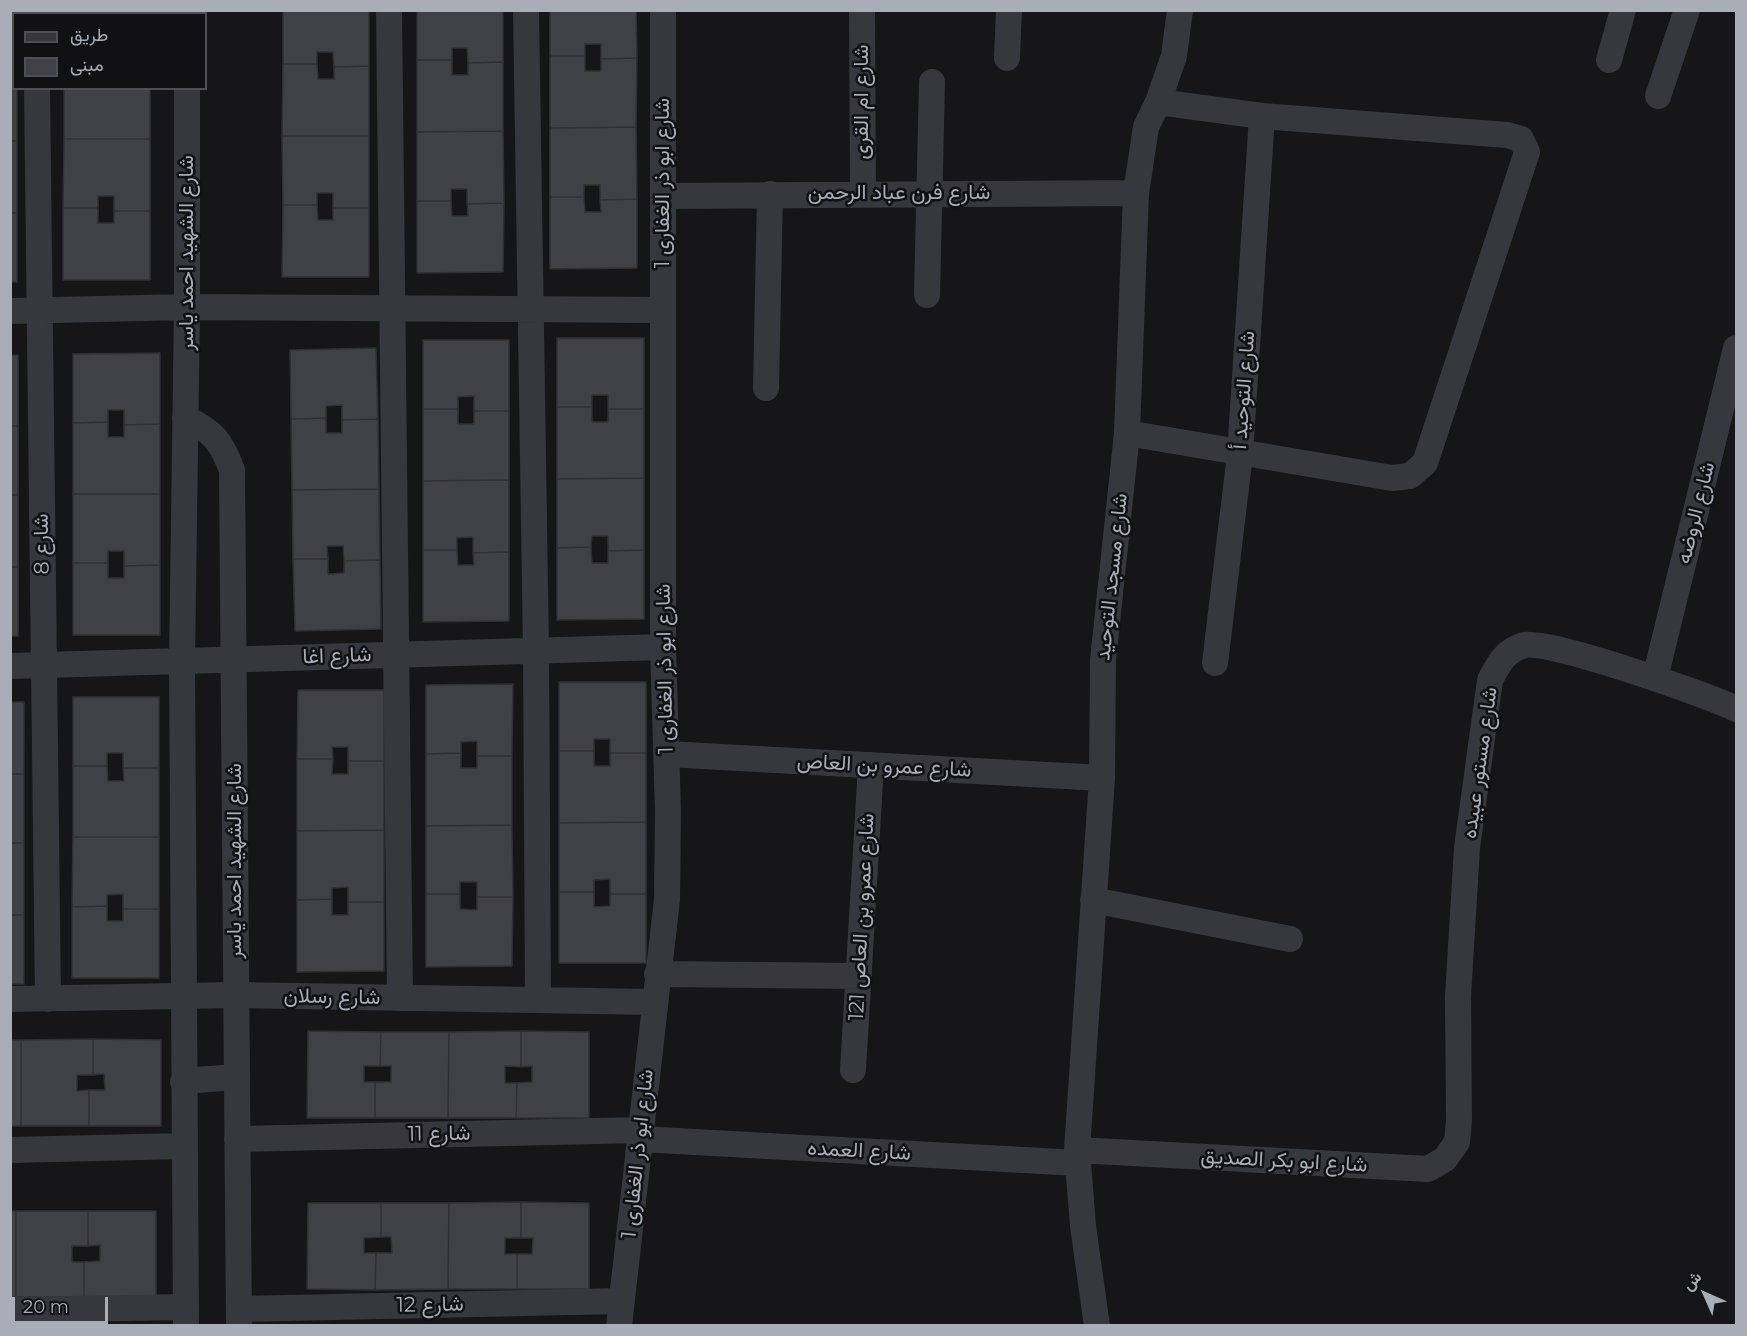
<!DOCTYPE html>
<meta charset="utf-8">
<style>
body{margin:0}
#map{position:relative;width:1747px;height:1336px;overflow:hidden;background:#161618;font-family:Montserrat,Vazirmatn,sans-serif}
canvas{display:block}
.frame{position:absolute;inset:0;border:12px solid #a8adb8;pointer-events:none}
.legend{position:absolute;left:12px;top:12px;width:195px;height:78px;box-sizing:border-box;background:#111113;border:2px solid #4d4f55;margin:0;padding:8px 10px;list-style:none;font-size:18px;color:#a8adb8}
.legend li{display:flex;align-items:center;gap:12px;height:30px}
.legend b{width:30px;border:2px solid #4d4f55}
.north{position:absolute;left:1675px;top:1264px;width:60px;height:60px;-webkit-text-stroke:4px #111113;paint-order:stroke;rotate:315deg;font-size:16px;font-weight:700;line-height:24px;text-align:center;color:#a8adb8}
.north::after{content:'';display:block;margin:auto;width:21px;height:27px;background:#a8adb8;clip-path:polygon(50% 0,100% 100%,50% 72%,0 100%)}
.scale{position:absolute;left:12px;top:1297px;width:96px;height:27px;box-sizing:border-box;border:3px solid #a8adb8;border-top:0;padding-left:8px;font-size:18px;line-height:21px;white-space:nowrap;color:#a8adb8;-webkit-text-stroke:4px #111113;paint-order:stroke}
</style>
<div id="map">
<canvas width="1747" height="1336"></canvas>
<div class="frame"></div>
<ul class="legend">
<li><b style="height:8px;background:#37383d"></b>طريق</li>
<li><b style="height:16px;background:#404145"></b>مبنى</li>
</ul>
<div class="north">ش</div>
<div class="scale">20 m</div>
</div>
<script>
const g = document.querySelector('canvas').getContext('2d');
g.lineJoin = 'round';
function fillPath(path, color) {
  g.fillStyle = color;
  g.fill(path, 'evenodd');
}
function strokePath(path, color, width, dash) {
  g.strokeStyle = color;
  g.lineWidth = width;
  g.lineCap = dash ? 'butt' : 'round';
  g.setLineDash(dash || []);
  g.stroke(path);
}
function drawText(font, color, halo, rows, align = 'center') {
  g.font = font + ' Montserrat,Vazirmatn,sans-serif';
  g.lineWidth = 5;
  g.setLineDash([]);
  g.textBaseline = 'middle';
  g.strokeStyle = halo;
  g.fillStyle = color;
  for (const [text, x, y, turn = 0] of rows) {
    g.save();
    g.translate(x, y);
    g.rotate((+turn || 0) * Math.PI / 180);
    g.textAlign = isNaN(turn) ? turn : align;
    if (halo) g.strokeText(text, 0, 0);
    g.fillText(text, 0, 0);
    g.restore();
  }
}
const building = new Path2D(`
 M10,10H17V14H14V72H10Z
 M64,10H150V14H64Z
 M283,10H369V66L334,67L333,52H317V64H283Z
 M417,10H503V62L468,63L467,48H452V60H417Z
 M550,10H636L637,58L601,59V44H585V56H550Z
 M550,56H585V71H601V59L637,58L636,127L550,128Z
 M417,60H452V75H468V63L503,62V131L417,132Z
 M283,64H317L318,79H334V67L369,66V136H282Z
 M10,72H14V88H17V141H10Z
 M64,88H150V139H64Z
 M636,127L637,199L600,200V185H584V197H550V128Z
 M503,131L504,203L467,204V189H451V201H417V132Z
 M282,136H369V208H333V193H317V205H283Z
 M64,139H150V211H114V196H98V208H63Z
 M10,141H17V213H10Z
 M550,197H584L585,212H601L600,200L637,199V268L550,269Z
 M417,201H451L452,216H468L467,204L504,203L503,272L417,273Z
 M283,205H317L318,220H333V208H369V277H282Z
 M63,208H98V223H114V211H150V280H63Z
 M10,213H17V282H10Z
 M557,338H644V409H608V395H592V407H557Z
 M423,340H509V411H474V396L458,397V409H423Z
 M376,348L378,419L342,420V405L326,406V418L291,419L290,350Z
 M160,353V424L124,425V410H108V422L73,423V354Z
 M10,355H18V426H10Z
 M557,407H592V422H608V409H644V478L557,479Z
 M423,409H458V424H474V411H509V480L423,481Z
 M326,418V433H342V420L378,419L379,489L292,490L291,419Z
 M108,422V437H124V425L160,424V494H73V423Z
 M10,426H18V495H10Z
 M644,478V550L608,551V536H592L591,547L557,548V479Z
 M509,480V552L473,553V537L457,538V550H423V481Z
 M379,489L380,560L344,561L343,546H327L328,559H293L292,490Z
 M73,494H160V565L124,566V551H108V563H73Z
 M10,495H18V567H10Z
 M591,547L592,563H608V551L644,550V619L557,620V548Z
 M423,550H457L458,565H474L473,553L509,552V621L423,622Z
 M293,559H328V574L344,573V561L380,560L381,629L295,631Z
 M73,563H108V578H124V566L160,565V635H73Z
 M10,567H18V636H10Z
 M559,682H646V753H610V739H594V751H559Z
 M513,684L512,756H477V741L461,742V753L426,754V685Z
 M298,690H384V761H348V747H332L333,759H297Z
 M73,697H159V768H123V753H107V766H73Z
 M10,702H24V774H10Z
 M559,751H594V766H610V753H646V822L559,823Z
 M461,753V768H477V756H512V825L426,826V754Z
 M297,759H333L332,774H348V761H384V830L297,831Z
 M73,766H107L108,781H124L123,768H159V837H73Z
 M10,774H24V843H10Z
 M646,822V894H610V879L594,880V892H559V823Z
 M512,825L513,897H477V882H460V894H426V826Z
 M384,830V902H348V887L332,888V899L297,900V831Z
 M73,837H159V909H123V894L107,895V906L72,907Z
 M10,843H24V915H10Z
 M559,892H594V907L610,906V894H646V963H559Z
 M426,894H460V909L477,910V897H513L512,966L426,967Z
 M332,899V915H348V902H384V971L297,972V900Z
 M107,906V921H123V909H159V978H72V907Z
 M10,915H24V984H10Z
 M308,1031L381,1032L380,1066H364V1082H375V1118H307Z
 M521,1031V1067L505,1066V1083H517L516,1118H448L449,1032Z
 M521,1031L589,1032V1118H516L517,1083L532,1082V1066L521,1067Z
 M381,1032H449L448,1118H375V1082H391V1066H380Z
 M93,1039V1075H77V1091L89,1090V1126H21V1040Z
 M93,1039L161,1040V1126H89V1090H105L104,1074L93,1075Z
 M10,1040H21V1126H10Z
 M521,1202V1238H505V1254H517V1289H448L449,1203Z
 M521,1202L589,1203V1289H517V1254H532L533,1238H521Z
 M308,1203H381V1237L364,1238V1253H376L375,1290L307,1289Z
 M381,1203H449L448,1289L375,1290L376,1253H392L391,1237H381Z
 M10,1211H16V1297H10Z
 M16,1211H88V1246H72V1262H84V1297H16Z
 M88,1211H156V1297H84V1262L100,1261V1245L88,1246Z`);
fillPath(building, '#404145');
strokePath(building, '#303034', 1.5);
strokePath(new Path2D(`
 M36,10V14
 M187,10V14
 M389,10L400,998
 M526,10L536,650L538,1000
 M862,10L863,193
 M1007,58L1009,10
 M1609,60L1623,10
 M37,88L48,999
 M1658,96L1687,10
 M663,196L1136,193
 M927,295L932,82
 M10,311L187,307L663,310
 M766,388L770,194
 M185,418C213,431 221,441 232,470L239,1326
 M1127,433L1392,478L1410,476L1425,463L1527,152L1521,139L1507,135L1262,116L1158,102
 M1215,663L1240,454L1262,116
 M10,666L663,647
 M1655,678L1736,348
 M667,754L1102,778
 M1093,900L1290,939
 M657,974L859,976
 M10,999L236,995L653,1002
 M853,1070L871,765
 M183,1081L237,1077
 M237,1139L641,1130
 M640,1139L1078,1163
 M10,1150L183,1146
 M1077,1150L1428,1169L1445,1159L1457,1142L1459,1120L1458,996L1467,848L1490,680C1499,663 1505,651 1524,645C1544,638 1711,696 1736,709
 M239,1309L621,1301
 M10,1310L186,1307
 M186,1326L182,661L187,307V88
 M619,1326L667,899L668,812L663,647V10
 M1097,1326L1083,1226L1077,1150L1102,778L1103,660L1127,433L1136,193L1146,127L1158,102L1174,56L1180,10`), '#37383d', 26);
drawText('21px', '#a8adb8', '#111113', [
 ["شارع ام القرى",862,102,-90],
 ["شارع ابو ذر الغفارى 1",663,183,-90],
 ["شارع فرن عباد الرحمن",899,193],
 ["شارع الشهيد احمد ياسر",187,253,-90],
 ["شارع التوحيد أ",1244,390,-86],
 ["شارع الروضه",1696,513,-76],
 ["شارع 8",42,544,-91],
 ["شارع مسجد التوحيد",1112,577,-84],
 ["شارع اغا",337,656,-2],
 ["شارع ابو ذر الغفارى 1",665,669,-91],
 ["شارع مستور عبيده",1480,763,-82],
 ["شارع عمرو بن العاص",884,766,3],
 ["شارع الشهيد احمد ياسر",235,861,-90],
 ["شارع عمرو بن العاص 121",862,917,-87],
 ["شارع رسلان",332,997,1],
 ["شارع 11",439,1134,-1],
 ["شارع العمده",859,1151,3],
 ["شارع ابو ذر الغفارى 1",638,1154,-84],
 ["شارع ابو بكر الصديق",1284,1161,3],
 ["شارع 12",430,1305,-1]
]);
</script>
